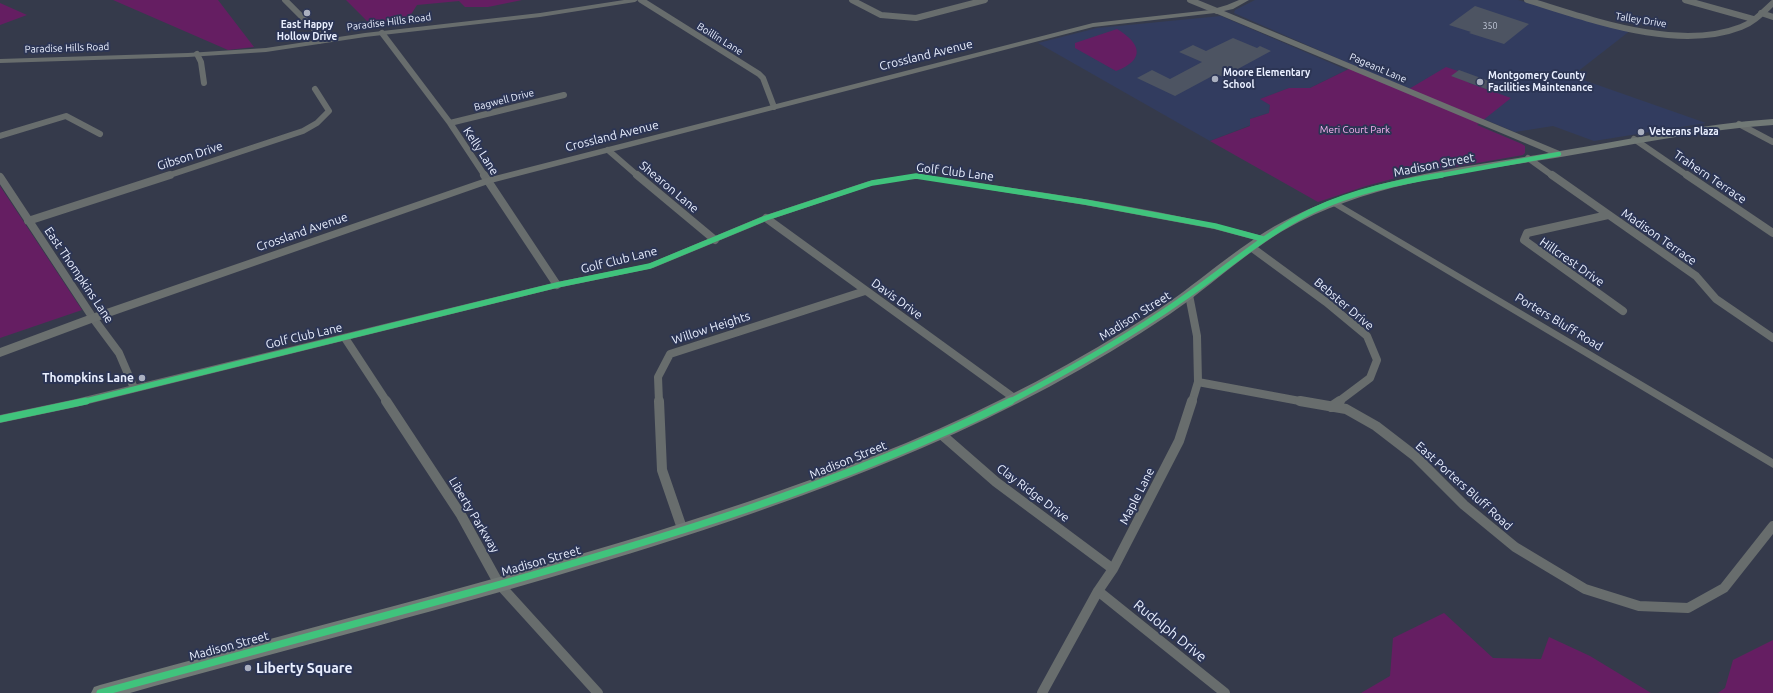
<!DOCTYPE html>
<style>
body{margin:0}
canvas{display:block;background:#353a4b}
</style>
<canvas width="1773" height="693"></canvas>
<script>
const g = document.querySelector('canvas').getContext('2d');
g.lineJoin = 'round';
function fillPath(path, color) {
  g.fillStyle = color;
  g.fill(path, 'evenodd');
}
function strokePath(path, color, width, dash) {
  g.strokeStyle = color;
  g.lineWidth = width;
  g.lineCap = dash ? 'butt' : 'round';
  g.setLineDash(dash || []);
  g.stroke(path);
}
function drawText(font, color, halo, rows, align = 'center') {
  g.font = font + ' Ubuntu,sans-serif';
  g.lineWidth = 4;
  g.setLineDash([]);
  g.textBaseline = 'middle';
  g.strokeStyle = halo;
  g.fillStyle = color;
  for (const [text, x, y, turn = 0] of rows) {
    g.save();
    g.translate(x, y);
    g.rotate((+turn || 0) * Math.PI / 180);
    g.textAlign = isNaN(turn) ? turn : align;
    if (halo) g.strokeText(text, 0, 0);
    g.fillText(text, 0, 0);
    g.restore();
  }
}
fillPath(new Path2D(`
 M1255,0H1518L1583,19L1631,30L1572,76L1706,123L1594,141L1553,126L1515,132L1355,66L1234,13L1235,10Z
 M1221,16L1347,70L1310,88H1289L1261,99L1270,105L1269,113L1250,119L1251,125L1210,141L1038,43L1097,28Z`), '#323c5f');
fillPath(new Path2D(`
 M113,0H218L254,47L228,50Z
 M346,0H522L488,7H465L459,1L417,5L408,19L372,26Z
 M0,3L27,15L0,25Z
 M1117,29C1142,44 1145,60 1116,71L1075,48V43Z
 M1355,66L1409,89L1446,67L1458,71L1469,83L1511,98L1477,125L1522,144L1525,146V153L1523,155L1403,176L1366,186L1318,202L1210,141L1250,126V119L1269,113L1270,105L1260,99L1289,88H1310Z
 M0,186L82,310L0,338Z
 M1444,613L1493,658L1541,659L1549,637L1590,656L1651,693H1361L1390,676L1393,638Z
 M1773,640V693H1718L1725,688L1733,660Z`), '#651e62');
fillPath(new Path2D(`
 M1475,6L1529,24L1504,44L1469,33L1471,32L1449,25Z
 M1233,38L1257,48L1260,46L1271,51L1223,77L1216,74L1175,96L1137,78L1152,70L1170,79L1202,62L1179,52L1193,45L1206,51Z
 M1459,70L1489,81L1503,86L1494,92L1451,76Z`), '#4d5462');
strokePath(new Path2D(`
 M285,0L318,33L319,41
 M641,0L759,74L763,78L774,107
 M852,0L881,15L916,18L985,0
 M1190,0L1217,11
 M1527,0C1590,19 1677,52 1741,27C1754,22 1763,12 1773,3
 M1685,0L1753,19
 M1761,13L1773,17
 M382,33L450,123L485,176
 M197,54L201,62L204,83
 M450,123L564,95
 M1739,124L1773,142
 M0,136L66,116L100,134
 M1634,139L1688,176
 M608,150L638,176
 M1528,158L1553,176
 M167,176L303,131L317,123L329,111L315,89`), '#686d6d', 6);
strokePath(new Path2D(`
 M484,175L557,285
 M637,175L715,240
 M1552,175L1696,276L1716,299L1773,338
 M1687,175L1773,233
 M0,177L93,318L119,353L134,388
 M1608,215L1527,233L1524,240L1623,311
 M766,218L1014,398
 M28,221L170,175
 M1251,247L1326,302L1367,336L1377,360L1370,378L1338,402
 M1189,295L1197,336L1198,382L1192,402
 M345,338L387,402
 M1198,382L1305,402
 M659,402L658,377L670,354L865,291`), '#686d6d', 8);
strokePath(new Path2D(`
 M386,401L461,515L499,584L598,693
 M659,401L662,470L683,531
 M1300,401L1346,409L1376,426L1415,456L1464,505L1515,547L1585,589L1639,606L1688,608L1724,588L1773,526
 M1331,407L1340,401
 M941,434L996,482L1113,569
 M1098,591L1225,693
 M1042,693L1098,591L1113,569L1179,441L1192,401`), '#686d6d', 10);
fillPath(new Path2D(`
 M624,0H638L635,2L540,17L365,37L266,52L188,57L0,63V59L188,53L266,48L365,33L540,13Z
 M916,174C1033,191 1152,206 1266,237L1267,239L1263,242L1214,229L1085,205L916,178L873,185L769,220L653,268L557,288L76,407L0,423V415L76,399L557,282L648,264L763,216L869,181Z
 M1333,199L1773,459V468L1330,204L1329,202Z`), '#686d6d');
fillPath(new Path2D(`
 M1239,0H1249L1233,9L1224,11L1562,152L1564,154L1559,157L1556,156L1215,13L1093,27L491,183L97,321L0,357V348L89,315L483,179L1093,23L1210,10L1227,5Z`), '#6b706f');
fillPath(new Path2D(`
 M1773,119V125C1699,130 1628,146 1555,158C1468,172 1379,182 1299,222C1252,246 1214,284 1170,314C1092,366 1009,411 922,448C670,556 394,619 130,693H91L94,687L100,685C198,658 296,632 394,606C568,559 740,511 906,443C995,406 1079,361 1159,309C1204,279 1243,241 1292,217C1376,175 1469,167 1560,151C1631,139 1701,124 1773,119Z`), '#717976');
strokePath(new Path2D(`
 M1437,176L1559,154`), '#40c37c', 4.5);
strokePath(new Path2D(`
 M82,402L557,285L650,266L766,218L872,183L916,176L1085,202L1215,226L1263,239
 M1009,402C1068,371 1127,338 1181,300C1225,270 1265,233 1314,210C1354,191 1399,182 1442,175`), '#40c37c', 5.5);
strokePath(new Path2D(`
 M0,419L86,401
 M100,693C224,659 348,626 472,592C656,541 840,486 1011,401`), '#40c37c', 7);
for (const [x, y, r, color] of [
 [307,13,4,"#aab0c0"],
 [1215,79,4,"#aab0c0"],
 [1480,82,4,"#aab0c0"],
 [1641,132,4,"#aab0c0"],
 [142,378,4,"#aab0c0"],
 [248,668,4,"#aab0c0"]
]) {
  const dot = new Path2D();
  dot.arc(x, y, r, 0, 2 * Math.PI);
  g.fillStyle = color;
  g.fill(dot);
  strokePath(dot, '#2c3554', 1.5);
}
drawText('9px', '#c2c8d8', null, [
 ["350",1490,26]
]);
drawText('10px', '#e9efff', '#2c3554', [
 ["Talley Drive",1641,20,9],
 ["Paradise Hills Road",389,22,-7],
 ["Boillin Lane",720,39,32],
 ["Paradise Hills Road",67,48,-2],
 ["Pageant Lane",1378,68,23],
 ["Bagwell Drive",504,100,-14]
]);
drawText('bold 10px', '#e9efff', '#2c3554', [
 ["East Happy",307,25,"center"],
 ["Hollow Drive",307,37,"center"],
 ["Moore Elementary",1223,73],
 ["School",1223,85],
 ["Montgomery County",1488,76],
 ["Facilities Maintenance",1488,88],
 ["Veterans Plaza",1649,132]
], 'left');
drawText('10px', '#fbb7f2', '#2c3554', [
 ["Meri Court Park",1355,130]
]);
drawText('12px', '#e9efff', '#2c3554', [
 ["Crossland Avenue",926,55,-14],
 ["Crossland Avenue",612,136,-14],
 ["Kelly Lane",481,151,57],
 ["Gibson Drive",190,156,-18],
 ["Madison Street",1434,165,-11],
 ["Golf Club Lane",955,172,7],
 ["Trahern Terrace",1710,177,34],
 ["Shearon Lane",669,187,40],
 ["Crossland Avenue",302,232,-19],
 ["Madison Terrace",1659,237,35],
 ["Golf Club Lane",619,260,-14],
 ["Hillcrest Drive",1572,262,35],
 ["East Thompkins Lane",79,275,56],
 ["Davis Drive",897,299,36],
 ["Bebster Drive",1344,304,40],
 ["Madison Street",1135,316,-32],
 ["Porters Bluff Road",1559,322,31],
 ["Willow Heights",711,328,-18],
 ["Golf Club Lane",304,336,-13],
 ["Madison Street",848,460,-22],
 ["East Porters Bluff Road",1464,486,42],
 ["Clay Ridge Drive",1033,493,37],
 ["Maple Lane",1137,496,-63],
 ["Liberty Parkway",474,515,59],
 ["Madison Street",541,561,-16],
 ["Madison Street",229,646,-15]
]);
drawText('bold 12px', '#e9efff', '#2c3554', [
 ["Thompkins Lane",134,378]
], 'right');
drawText('14px', '#e9efff', '#2c3554', [
 ["Rudolph Drive",1170,631,39]
]);
drawText('bold 14px', '#e9efff', '#2c3554', [
 ["Liberty Square",256,668]
], 'left');
</script>
